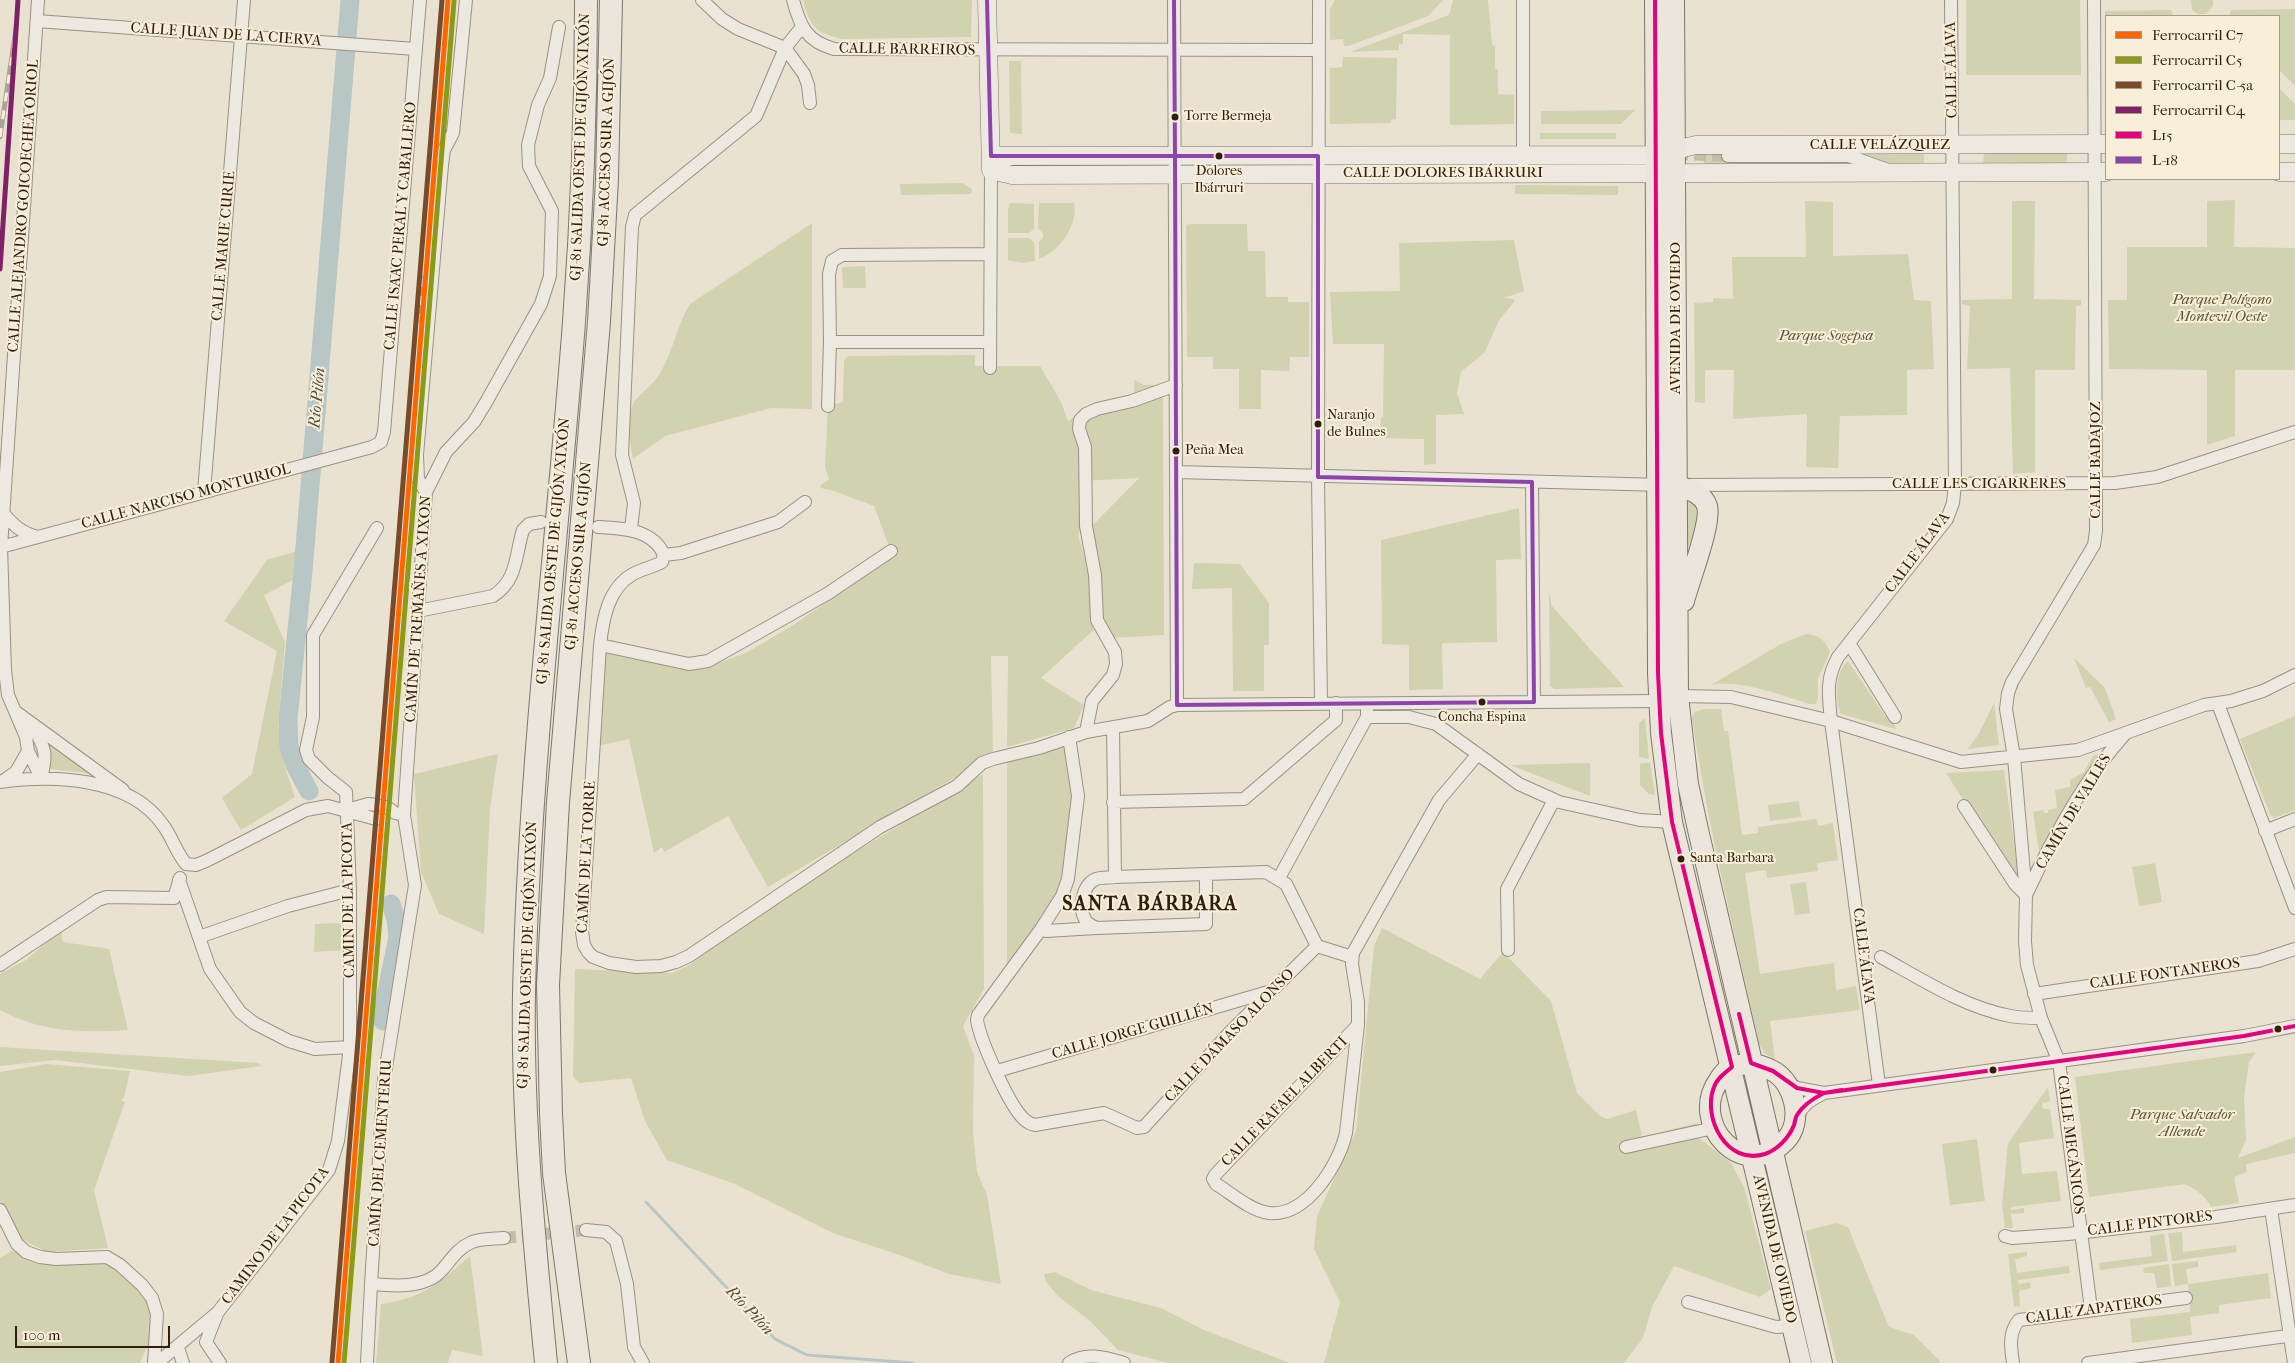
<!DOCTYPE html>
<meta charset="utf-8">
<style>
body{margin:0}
#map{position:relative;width:2295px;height:1363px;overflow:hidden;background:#eae2d0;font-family:"IM FELL French Canon",serif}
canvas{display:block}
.legend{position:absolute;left:2105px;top:15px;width:175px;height:165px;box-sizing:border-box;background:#f8eed9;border:1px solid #a89b87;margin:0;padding:6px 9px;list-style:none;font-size:15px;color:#301f0c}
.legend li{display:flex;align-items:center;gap:10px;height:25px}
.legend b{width:25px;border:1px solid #a89b87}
.scale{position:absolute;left:15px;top:1326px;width:155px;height:22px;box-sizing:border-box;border:2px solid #301f0c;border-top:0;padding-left:6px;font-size:15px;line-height:18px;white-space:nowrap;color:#301f0c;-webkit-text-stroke:4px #f8eed9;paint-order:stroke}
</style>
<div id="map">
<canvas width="2295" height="1363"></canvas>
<ul class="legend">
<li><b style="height:6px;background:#f60"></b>Ferrocarril C7</li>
<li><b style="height:6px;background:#8b9b15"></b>Ferrocarril C5</li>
<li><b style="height:6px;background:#7a4b2a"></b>Ferrocarril C-5a</li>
<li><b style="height:6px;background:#802168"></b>Ferrocarril C4</li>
<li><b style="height:6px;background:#e5007d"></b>L15</li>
<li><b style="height:6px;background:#8e44ad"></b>L-18</li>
</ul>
<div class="scale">100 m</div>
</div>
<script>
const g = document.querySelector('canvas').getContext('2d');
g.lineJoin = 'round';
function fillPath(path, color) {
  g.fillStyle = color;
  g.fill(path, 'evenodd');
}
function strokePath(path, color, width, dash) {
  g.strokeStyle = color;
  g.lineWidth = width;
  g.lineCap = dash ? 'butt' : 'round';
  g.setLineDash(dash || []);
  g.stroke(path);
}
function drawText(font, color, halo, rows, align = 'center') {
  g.font = font + ' "IM FELL French Canon",serif';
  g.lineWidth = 4;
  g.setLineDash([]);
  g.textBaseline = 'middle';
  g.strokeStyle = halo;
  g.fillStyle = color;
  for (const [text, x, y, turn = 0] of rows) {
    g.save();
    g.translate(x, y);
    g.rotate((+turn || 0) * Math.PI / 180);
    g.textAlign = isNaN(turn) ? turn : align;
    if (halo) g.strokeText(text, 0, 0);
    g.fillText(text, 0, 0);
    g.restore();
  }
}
fillPath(new Path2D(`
 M803,0H972L971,37L842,39C815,33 810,26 803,0Z
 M1335,0H1443L1428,16L1349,46H1344L1343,39L1330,40V9Z
 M1453,0H1488L1492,45L1495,46V69L1498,70V94L1514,95V124L1450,125V35L1403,34V44H1399V50L1350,52L1449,15Z
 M1966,0H2080L2081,75H1966Z
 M2105,0V11L2171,10L2173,16H2106V121Z
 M2191,0H2213V6L2206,14H2198L2192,10Z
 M2295,9V86L2279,70V16H2229L2231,10Z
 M1343,57L1397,58L1396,119L1391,120V123L1330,124V68L1342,67Z
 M1009,61H1021L1022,134L1010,133Z
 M2279,88L2295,104V120H2279Z
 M1635,110L1621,124H1541V111Z
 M1540,133H1616V139H1540Z
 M1704,151L1847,159L1869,165L1704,168Z
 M1984,151H2067V167H1983Z
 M1924,152V167L1894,168L1849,153Z
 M962,183L972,189L971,194L901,195L900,184Z
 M1515,185L1618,186V195L1515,194Z
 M2235,200L2234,247L2295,248V370H2235V436L2207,445V370L2109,369L2108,300H2127V247H2207V201Z
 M1805,201L1833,202V256L1908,254L1914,300L1931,301L1934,369L1907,370V415L1840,416L1838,468L1806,467L1807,414L1733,419L1734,370H1705V403L1695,402L1694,303L1713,302V298L1733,299L1732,257H1806Z
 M2012,201H2035L2034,299L2081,300V305L2076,306L2075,370H2035V472L2013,474L2010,368L1967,369L1970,306L1962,304V300L2012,299Z
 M1010,203L1034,204V229L1029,233H1008V209Z
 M1039,203H1074C1079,224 1059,252 1039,259V242L1043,238V233L1038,228Z
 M812,223V409L771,408L665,436L633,459C630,444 627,419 633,404C635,398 651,386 656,379C673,356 675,328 690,304Z
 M1190,224H1247L1248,251H1265L1266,297H1288V302H1309V357H1290L1289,371L1261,370V409H1239V369H1213V357H1187L1186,225Z
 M1008,238H1029L1034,242L1035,261L1023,263L1008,260Z
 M1514,240L1524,291L1504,298L1514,299V302L1499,320L1485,352L1461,372L1457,394L1464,414L1436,415V464L1424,465V439L1380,438L1381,417H1383L1384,344H1333L1330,292L1400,291L1399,243Z
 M865,266L866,288H843L842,267Z
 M975,355V366H1040L1061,402L1068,421L1077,415L1134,395V380L1144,385H1163L1164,635L1111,638L1099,615L1091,527L1139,478L1082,481L1081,528L1078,535L1086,562L1098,626L1041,678L1084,705L1074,728L1007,747L1008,656H991L993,751L978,759L956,777L768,887L728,816L664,852L662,847L654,853L629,739L597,746L605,653L687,670L710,666L746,653L790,627L893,557L874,506L834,491L821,488L820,486L829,479L825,467L828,406L843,402L844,360L848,356H857Z
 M1687,498L1698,505V528L1686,551Z
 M1519,508L1521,559L1496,560L1497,642L1442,643L1443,689L1409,690V645L1382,644L1381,540Z
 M298,551L293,580L264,595L285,642L278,726L285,767L295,797L241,830L222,798L252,774L277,651L224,621L267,560Z
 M1194,563L1240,564L1269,603V645H1264V691H1233L1232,588L1192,589Z
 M1549,593L1552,606L1624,687L1554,689L1550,686Z
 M1806,634C1819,635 1825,640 1830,652L1818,679V697L1816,704H1809C1783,695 1738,679 1711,685L1781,644Z
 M2074,658L2105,688L2116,719L2109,722L2090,687L2086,688Z
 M1848,661L1885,716L1893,720L1896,729L1841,714C1834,698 1835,672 1848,661Z
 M1994,703L1999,745L1968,749L1978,735Z
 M1704,709H1721L1724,731H1728L1742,835L1758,833V827L1816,819L1818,826L1833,823L1838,860L1817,863L1818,871L1767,878L1766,870L1745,873L1760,974L1834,963L1836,990L1856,986L1860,1010L1770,1021L1775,1059L1765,1054L1759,1044C1735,935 1708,828 1692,718L1695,712Z
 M2295,716V810L2274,818L2270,814L2240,739Z
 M1645,718L1649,759L1639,757V723Z
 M48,743L100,778L85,773L49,769L51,753Z
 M1065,745V758L1074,798L1059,890L1017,956L1007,963V761Z
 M2101,753L2102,754L2039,852L2033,812L2043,810L2044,813H2048V810L2057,808L2055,790L2070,787V780L2084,772L2093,756Z
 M498,754L490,809L484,934L439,914L421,872L414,774Z
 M1590,763V796L1510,765Z
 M1643,763H1650L1655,795L1649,794L1640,785V764Z
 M2004,770L2019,877L2017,878L2010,872L1946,773Z
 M983,774L984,989L963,1026L974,1056L973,1132L977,1172L987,1195L1001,1284L949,1274L894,1253L833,1233L735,1184L667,1160L645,1121L631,1078L579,1083L573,1076L575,969L672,973L688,966L715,945L836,864Z
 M1799,801L1801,817L1770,821L1768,805Z
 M2155,863L2162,902L2139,906L2132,867Z
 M1806,882L1810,913L1795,915L1790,884Z
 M345,923V950L314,952L315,924Z
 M1382,928L1480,979L1503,952L1551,1001L1577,1093L1600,1116L1607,1119L1636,1110L1642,1137L1697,1123L1698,1137L1731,1163L1744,1187L1771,1289L1760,1297L1674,1266L1652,1307L1643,1338L1624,1363H1324L1340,1302L1314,1249L1317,1216L1356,1131L1374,946Z
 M61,930L63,942L109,949L128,1030C83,1033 40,1032 0,1010V974L26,960Z
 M0,1047L258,1063L261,1066L188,1076L55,1060L0,1066Z
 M2256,1052L2249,1062L2244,1097L2246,1140L2238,1158L2295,1137V1153L2246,1164L2247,1172L2234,1177L2239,1203L2211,1207C2207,1197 2195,1189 2185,1184L2089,1197L2075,1077Z
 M46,1064L130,1071L124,1098L121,1100L125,1102L94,1190L108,1248L47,1252L21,1239L0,1202V1072Z
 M2048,1087L2050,1101L2042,1103L2043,1109H2050L2054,1138L2019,1143L2022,1174L2057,1171L2061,1201L2011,1207V1210L2024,1208V1213L2011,1214L2013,1228H2005L2002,1205L2008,1143Z
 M1977,1139L1985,1201L1950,1205L1942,1144Z
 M1836,1223L1848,1227L1889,1327L1914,1335L1939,1360L1940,1363H1837L1805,1231Z
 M2182,1232L2183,1252L2236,1245L2237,1252L2172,1261L2168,1233Z
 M2164,1234L2168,1261L2100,1270L2099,1263L2152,1256L2150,1236Z
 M11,1251L111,1263L146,1294L152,1313L150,1340L140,1363H0V1258Z
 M2027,1252V1256L2015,1259L2017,1273L2069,1266L2070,1273L2018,1280L2019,1284L2030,1282L2031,1288L2019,1291L2020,1306L2014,1307L2008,1254Z
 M470,1256L483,1356L452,1350L448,1363H376L381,1304C423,1298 439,1283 470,1256Z
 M2198,1261V1267L2186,1269L2188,1284L2268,1273L2271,1298L2219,1305V1313L2190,1317L2192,1335L2132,1343L2130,1319L2190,1312L2188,1284L2175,1286L2172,1264Z
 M2169,1264L2171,1286L2157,1288L2154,1273H2144L2143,1268Z
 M1055,1272L1091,1290L1161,1308L1204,1330L1290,1363H1168L1118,1350L1090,1321L1058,1296L1046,1282L1044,1274Z`), '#d1d2b0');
strokePath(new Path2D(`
 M646,1202L775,1339L807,1355L913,1363`), '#b8c7c5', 3);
strokePath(new Path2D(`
 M309,791L295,765L289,747L288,719L303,571L350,0
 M383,1021L385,1000L398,937L396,919L391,904`), '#b8c7c5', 19);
strokePath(new Path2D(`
 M1677,151L1682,154L1728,156
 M504,1238L586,1230`), '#c5bba9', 12, [12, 6]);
const street = new Path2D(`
 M38,0L1,547L5,670L8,695L26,737L28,751L41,778
 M702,0L722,19L738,29L785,48L804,74L808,85L810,103
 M793,0C800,26 806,41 834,49L1317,50
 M1174,0L1177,705
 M1319,0L1318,477L1321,703
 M1523,0V162
 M37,21L415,49
 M1728,156H1849L1888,170
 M830,342H990
 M990,368L991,170
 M828,406L830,342L829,274L832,261L842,255L990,254
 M1177,472L1663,485
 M1532,482L1534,702
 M1685,485L2115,483L2157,477L2295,432
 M204,492L244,0
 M426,492L418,479L417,455L442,165L444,150L453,133L466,0
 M3,513C14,526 22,533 38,537
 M598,527C621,528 653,529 664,555L662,562C653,567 642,569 633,574C608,588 603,619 600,645L582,932L584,945L588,952L593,957L609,963L636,967L661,966L676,962L689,956L880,827L957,786L982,763L993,759L1039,748L1086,732L1148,721L1170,707L1177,705L1659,701
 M631,529L634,503L622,455L632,227L635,215L756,116L785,48L801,28
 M1,547L372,447L381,442L384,432L420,0
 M664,555L681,553L778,522L805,502
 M418,611L493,596C518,580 515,555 523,530L529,524L541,522
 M1849,643L1895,717
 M600,645L689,664L708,661L827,594L891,551
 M1678,696L1731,697L1831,721L1961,762L2078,750L2204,705L2231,701L2263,691L2295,675
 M2218,704L2295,908
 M16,712L123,790
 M1367,717H1409L1436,724L1519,784L1559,802L1640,820L1672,822
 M1113,727L1115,877
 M34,729C46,749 47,755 41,778
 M1086,732L1092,701L1113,675L1116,664L1115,652L1097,620L1095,575L1086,526L1085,447L1079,429L1080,420L1086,414L1097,409L1132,401L1176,385
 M1069,737L1078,796L1068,879L1062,896L1041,929L978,1015L977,1020C980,1040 1010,1108 1025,1120C1028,1123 1031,1124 1035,1125L1104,1113L1137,1128L1144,1127L1232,1030L1317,946
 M3,781L16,772L28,751
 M0,782C52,775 129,776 163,825C172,837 176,852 186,864L196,865L206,861L306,810L328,806L376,819
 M1113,802L1244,799L1336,720V703
 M1964,806L2015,884L2026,895
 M387,807L395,813L404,815
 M347,810L368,804L377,805
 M2265,831L2295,819
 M1206,874V924L1096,928C1093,926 1088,924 1086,921C1078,909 1082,885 1096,879C1101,877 1110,878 1115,877L1266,872L1286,884L1317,946L1352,957
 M1279,878L1367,717V711
 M179,880L210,969L240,1012L254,1023L289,1041L315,1049L350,1047
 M2027,893C2052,839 2085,778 2125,734
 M1046,931L1096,928
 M199,937L288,906L350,890
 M1508,950L1507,889L1554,800
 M1881,957C1921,979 1964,1007 2010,1016C2020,1018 2031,1018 2041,1018
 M0,965L98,900L107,897L174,898L180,878
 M2034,994L2258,961L2295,949
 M1358,1025L1215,1175L1213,1179L1216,1184C1231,1193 1251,1211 1269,1213C1307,1217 1339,1164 1346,1133L1358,1025V1002L1352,964L1353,953L1439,800L1478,754
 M997,1071L1268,992
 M1786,1082L1797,1088L1824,1093L2244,1036L2295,1026
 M1879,1085L1831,721C1829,696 1825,680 1838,657L1947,519L1953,503L1955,484L1951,0
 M1796,1116L1808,1102L1824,1093
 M1626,1147L1714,1128
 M2271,1209L2294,1363
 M0,1210L17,1244L26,1252L40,1257L56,1259L107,1257L120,1265L142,1285L152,1298L157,1314L154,1363
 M586,1230L606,1232L616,1241L627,1284L634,1347L643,1363
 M2005,1236L2012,1238L2068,1234L2216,1217L2295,1205
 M504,1238C494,1239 479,1238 470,1243C457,1249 451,1260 442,1270C426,1289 393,1286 371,1284L384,1080L415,885L404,815L426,492L446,452L474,422L485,404L541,304L550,276L552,211L529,166L528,145L538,105L550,78L559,27
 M1688,1302L1776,1327L1792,1326
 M2091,1309L2059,1062L2041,1018L2027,965L2025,941L2026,895L2014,757L2006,709L2008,693L2012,682L2094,545L2096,531L2094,0
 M217,1314L206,1342L220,1363
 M178,1348L183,1363
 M157,1363L218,1312L329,1170L338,1141L350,1047V890L346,792L327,777L309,759L306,750L313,717V635L377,528
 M367,1363L371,1284
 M1069,1363C1086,1351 1107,1358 1124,1363
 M2013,1363C2011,1348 2008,1333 2019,1320L2186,1298
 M2088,1363L2295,1335`);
const secondary = new Path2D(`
 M987,0L991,170L1012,175L2106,172
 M2279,144H2295
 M991,156L1654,155L1696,145L2106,144
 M2279,172H2295`);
const primary = new Path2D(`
 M1655,0L1658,673L1661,733L1672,822L1801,1363
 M1674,0L1678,696L1688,784L1699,834L1822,1363
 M1676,485C1687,489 1703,493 1707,506C1712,523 1689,581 1684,601
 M1751,1063C1758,1065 1766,1067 1773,1071C1795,1083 1804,1122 1785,1141C1743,1184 1688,1123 1719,1080C1722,1075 1727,1069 1733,1067C1738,1065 1745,1064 1751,1063Z`);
const highway = new Path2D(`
 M546,1363C534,1240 522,1117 524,993C529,769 557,546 574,322C582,215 586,107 586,0
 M579,1363L554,1173L551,1113L548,985L558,802L599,322L607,179L611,0`);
strokePath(street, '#989185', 14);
strokePath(secondary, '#7d766b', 19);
strokePath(primary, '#7d766b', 22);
strokePath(highway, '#7d766b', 24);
strokePath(street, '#ede9e0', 12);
strokePath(secondary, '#ede9e0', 18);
strokePath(primary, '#ebe5db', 20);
strokePath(highway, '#ebe5db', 22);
const rail = new Path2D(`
 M0,137L16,29
 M421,278V321`);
strokePath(rail, '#a9a49b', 5);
strokePath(rail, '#f8eed9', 3, [9]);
strokePath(new Path2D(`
 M1655,0L1658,673L1661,733L1672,822L1732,1067C1725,1073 1717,1078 1714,1087C1702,1117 1726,1166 1765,1154C1777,1150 1789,1138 1794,1125C1795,1122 1795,1118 1797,1115C1803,1105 1814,1098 1824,1093L2244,1036L2295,1026
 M1739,1014L1751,1063L1773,1071L1797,1088L1824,1093L1842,1090`), '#e5007d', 4);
strokePath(new Path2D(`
 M987,0L991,156H1175
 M1174,0L1175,156
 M1175,156H1318V477L1532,482L1534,702L1177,705Z`), '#8e44ad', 4);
strokePath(new Path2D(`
 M338,1363L448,0`), '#f60', 5);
strokePath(new Path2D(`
 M344,1363L454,1`), '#8b9b15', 5);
strokePath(new Path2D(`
 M332,1362L442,0`), '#7a4b2a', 5);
strokePath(new Path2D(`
 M0,269L18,0`), '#802168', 5);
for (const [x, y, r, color] of [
 [1175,117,4.5,"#301f0c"],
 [1219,156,4.5,"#301f0c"],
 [1318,424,4.5,"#301f0c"],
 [1176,451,4.5,"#301f0c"],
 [1482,702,4.5,"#301f0c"],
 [1681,859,4.5,"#301f0c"],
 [2278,1029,4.5,"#301f0c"],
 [1993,1070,4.5,"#301f0c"]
]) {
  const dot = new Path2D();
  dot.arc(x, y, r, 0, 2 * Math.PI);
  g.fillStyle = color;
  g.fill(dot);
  strokePath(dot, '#f8eed9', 2);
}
drawText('14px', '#301f0c', '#f8eed9', [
 ["Torre Bermeja",1184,117],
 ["Dolores",1219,172,"center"],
 ["Ibárruri",1219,189,"center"],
 ["Naranjo",1327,416],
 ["de Bulnes",1327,433],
 ["Peña Mea",1185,451],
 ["Concha Espina",1482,718,"center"],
 ["Santa Barbara",1690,859]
], 'left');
drawText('15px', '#301f0c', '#f8eed9', [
 ["CALLE JUAN DE LA CIERVA",226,35,4],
 ["CALLE BARREIROS",907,50,1],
 ["CALLE ÁLAVA",1952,70,-91],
 ["CALLE VELÁZQUEZ",1880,145],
 ["GJ-81 SALIDA OESTE DE GIJÓN/XIXÓN",581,147,-88],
 ["GJ-81 ACCESO SUR A GIJÓN",607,152,-88],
 ["CALLE DOLORES IBÁRRURI",1443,173],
 ["CALLE ALEJANDRO GOICOECHEA ORIOL",24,206,-86],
 ["CALLE ISAAC PERAL Y CABALLERO",401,226,-85],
 ["CALLE MARIE CURIE",224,246,-85],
 ["AVENIDA DE OVIEDO",1676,318,-90],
 ["CALLE BADAJOZ",2096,460,-90],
 ["CALLE LES CIGARRERES",1979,484],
 ["CALLE NARCISO MONTURIOL",186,497,-15],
 ["GJ-81 SALIDA OESTE DE GIJÓN/XIXÓN",554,551,-85],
 ["CALLE ÁLAVA",1918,553,-53],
 ["GJ-81 ACCESO SUR A GIJÓN",579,556,-85],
 ["CAMÍN DE TREMAÑES A XIXON",419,609,-86],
 ["CAMÍN DE VALLES",2074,812,-59],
 ["CAMÍN DE LA TORRE",587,857,-87],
 ["CAMIN DE LA PICOTA",349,900,-91],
 ["GJ-81 SALIDA OESTE DE GIJÓN/XIXÓN",528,955,-88],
 ["CALLE ÁLAVA",1863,956,83],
 ["CALLE FONTANEROS",2165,974,-8],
 ["CALLE JORGE GUILLÉN",1133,1032,-16],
 ["CALLE DÁMASO ALONSO",1230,1036,-46],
 ["CALLE RAFAEL ALBERTI",1285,1102,-46],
 ["CALLE MECÁNICOS",2070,1145,83],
 ["CAMÍN DEL CEMENTERIU",381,1153,-86],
 ["CALLE PINTORES",2150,1224,-7],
 ["CAMINO DE LA PICOTA",276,1236,-53],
 ["AVENIDA DE OVIEDO",1774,1249,77],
 ["CALLE ZAPATEROS",2094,1310,-8]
]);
drawText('italic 15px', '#5a5135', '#f8eed9', [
 ["Parque Polígono",2222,300],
 ["Montevil Oeste",2222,317],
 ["Parque Sogepsa",1826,336],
 ["Parque Salvador",2182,1115],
 ["Allende",2182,1132]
]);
drawText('italic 16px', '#524e42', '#f8eed9', [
 ["Río Pilón",318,398,-85],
 ["Río Pilón",749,1311,47]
]);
g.letterSpacing = '1px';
drawText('bold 20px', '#301f0c', '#f8eed9', [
 ["SANTA BÁRBARA",1150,905]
]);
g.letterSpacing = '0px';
</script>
